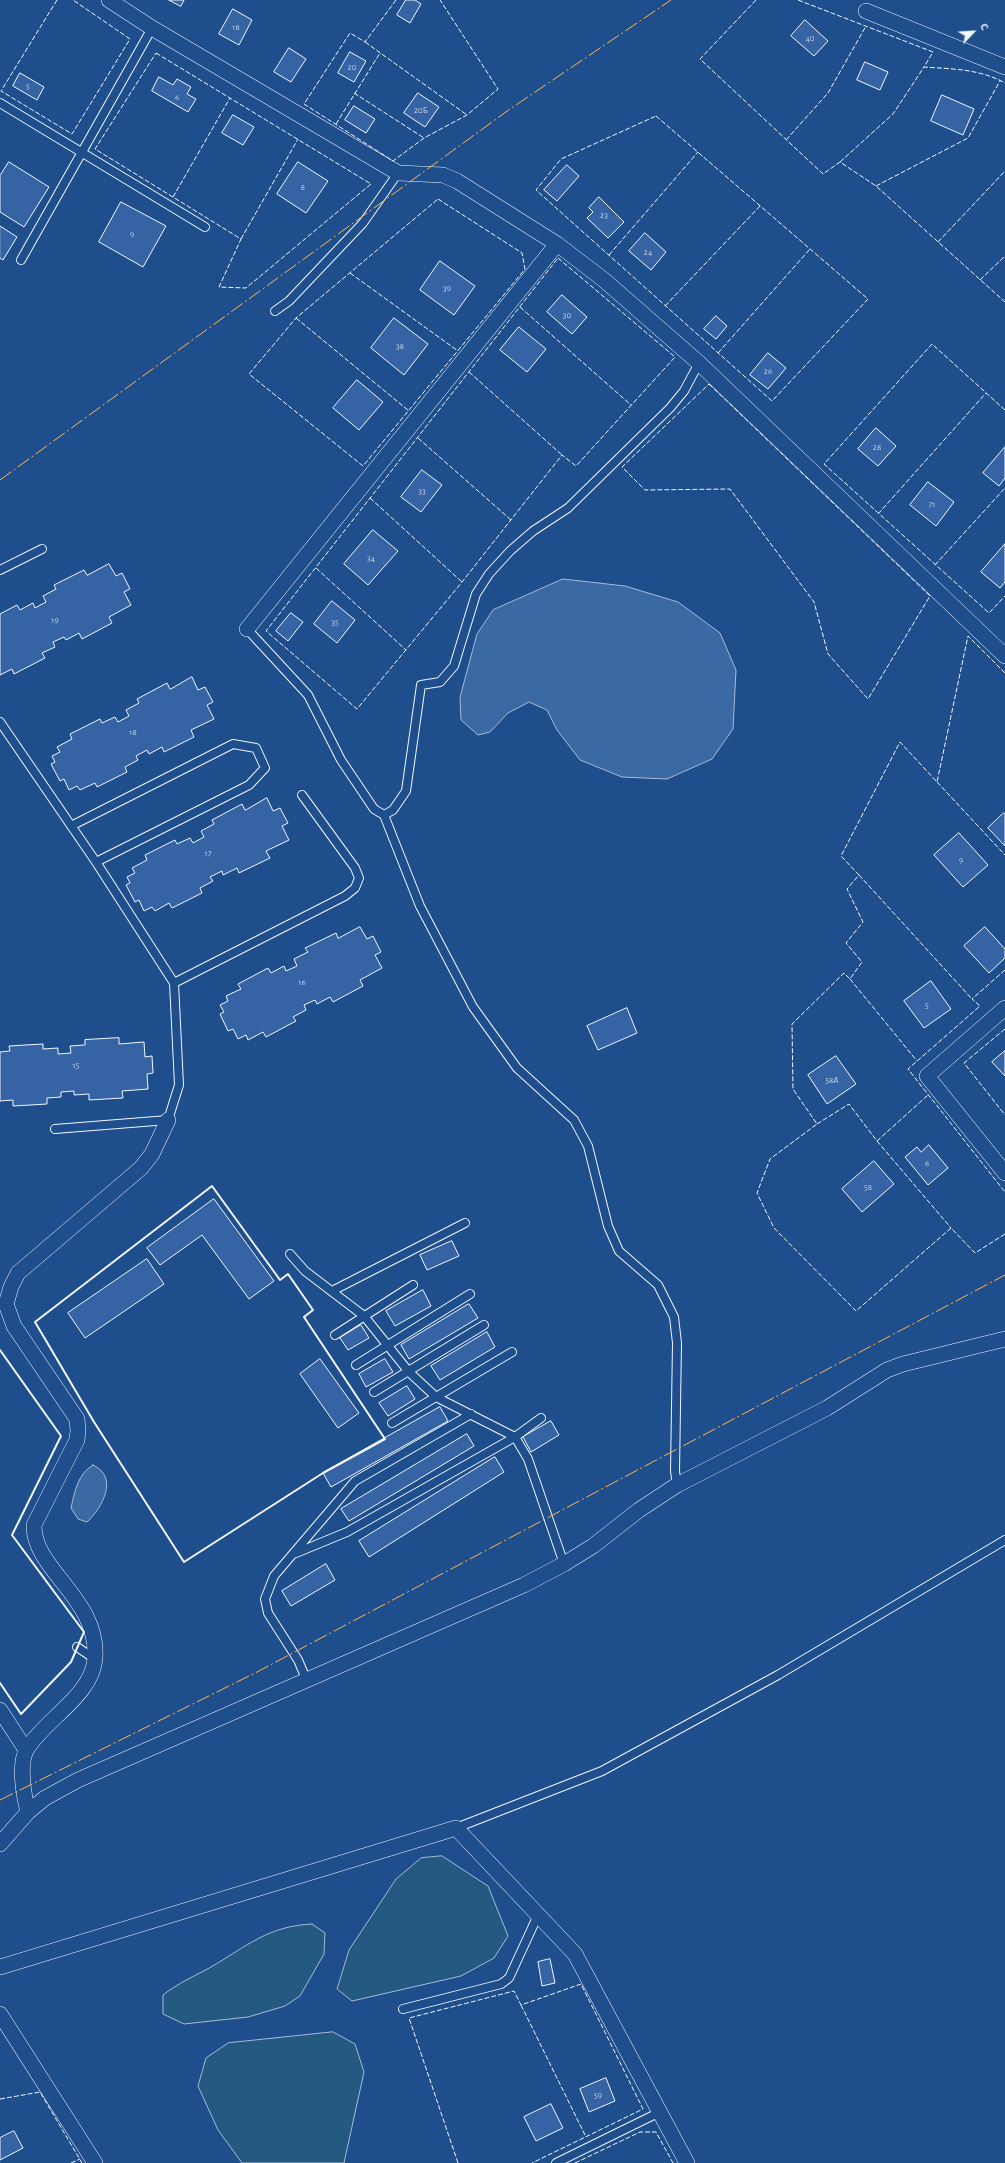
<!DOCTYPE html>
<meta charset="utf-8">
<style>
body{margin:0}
#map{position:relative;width:1005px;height:2163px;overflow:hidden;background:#1f4e8c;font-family:"Alegreya Sans",sans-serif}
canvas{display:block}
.north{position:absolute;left:953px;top:12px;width:40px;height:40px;-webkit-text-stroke:3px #1f4e8c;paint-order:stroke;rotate:65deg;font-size:11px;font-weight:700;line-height:16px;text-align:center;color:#f2f6ff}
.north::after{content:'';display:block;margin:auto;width:14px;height:18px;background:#f2f6ff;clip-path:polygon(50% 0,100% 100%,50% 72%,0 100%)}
</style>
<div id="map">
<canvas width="1005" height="2163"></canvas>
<div class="north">С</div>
</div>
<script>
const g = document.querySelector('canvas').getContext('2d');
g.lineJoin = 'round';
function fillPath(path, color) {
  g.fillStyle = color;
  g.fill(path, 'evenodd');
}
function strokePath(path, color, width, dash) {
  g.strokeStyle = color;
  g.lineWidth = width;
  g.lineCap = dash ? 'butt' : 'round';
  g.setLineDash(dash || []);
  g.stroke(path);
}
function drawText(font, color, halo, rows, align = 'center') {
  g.font = font + ' "Alegreya Sans",sans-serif';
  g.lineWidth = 3;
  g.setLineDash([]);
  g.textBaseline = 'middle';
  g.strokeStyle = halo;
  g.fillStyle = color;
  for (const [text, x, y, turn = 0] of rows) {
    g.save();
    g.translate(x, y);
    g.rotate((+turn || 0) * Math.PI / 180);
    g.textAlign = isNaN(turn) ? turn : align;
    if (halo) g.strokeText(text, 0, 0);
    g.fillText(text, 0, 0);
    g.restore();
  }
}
const green = new Path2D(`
 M442,1856L488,1886L508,1936L494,1958L461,1976L352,2001L337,1989L349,1950L396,1879L421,1858Z
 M312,1924L325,1933L324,1954L300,1996L285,2006L248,2017L184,2024L163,2014V1995C178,1983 195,1976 211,1967C247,1946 268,1926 312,1924Z
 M333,2032L355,2044L364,2072L344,2163H242L218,2130L198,2086L206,2058L228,2043Z`);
fillPath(green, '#245a82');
strokePath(green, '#a8bbd7', 1);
const water = new Path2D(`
 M563,579L625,586L678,602L720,633L736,670L733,729L712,759L667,779L622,777L580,760L557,730L547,710L529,702L508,713L490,732L478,735L461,720L460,697L477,634L493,610Z
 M93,1465C119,1477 103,1507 87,1522L78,1519L71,1508C75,1490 78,1474 93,1465Z`);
fillPath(water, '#3b69a3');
strokePath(water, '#a8bbd7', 1);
const building = new Path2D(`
 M169,0H184L181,6Z
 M406,0H415L421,4L410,23L397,15Z
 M233,9L252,20L239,45L219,34Z
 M805,20L828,41L814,56L791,36Z
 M289,48L306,59L291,82L274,72Z
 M350,52L366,61L354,82L338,73Z
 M865,62L888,72L880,90L857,80Z
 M20,73L44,87L37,100L13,86Z
 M159,77L173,85L177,79L191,87L187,94L196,99L188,112L152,91Z
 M418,93L439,107L425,127L404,113Z
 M942,95L974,109L963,135L931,121Z
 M354,106L375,119L366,133L345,120Z
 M233,115L254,127L243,145L222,133Z
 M9,162L49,187L24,227L0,212V176Z
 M298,162L328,181L306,213L277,194Z
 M567,165L579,176L557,201L544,190Z
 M599,197L624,222L608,238L587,218L593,212L589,208Z
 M121,202L166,226L143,267L99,242Z
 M0,226L17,237L3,260L0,258Z
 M645,233L666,252L651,270L629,251Z
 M440,261L475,286L454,315L420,290Z
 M562,295L587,317L572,334L547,312Z
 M716,316L727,326L716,339L704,329Z
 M394,318L428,344L404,375L371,348Z
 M519,327L546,349L527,372L500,350Z
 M768,353L786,368L768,389L750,375Z
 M357,380L383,402L359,430L333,408Z
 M876,428L896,446L878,466L858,449Z
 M1005,447V478L999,486L983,473Z
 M422,470L442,485L421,512L401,497Z
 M928,482L954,502L936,526L910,505Z
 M373,530L398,551L368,585L344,564Z
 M1005,544V582L1000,588L981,572Z
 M109,564L116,576L122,573L130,589L124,592L131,605L109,617L112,623L82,639L79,633L66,640L64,637L53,642L55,647L42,653L45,658L14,674L12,669L0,675V614L17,605L20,610L33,603L35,608L46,602L43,596L56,589L54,585L84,570L87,575Z
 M332,601L355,620L337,643L314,624Z
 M291,613L303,622L288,641L276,631Z
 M192,677L198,690L205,687L213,702L207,705L214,719L191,730L194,737L164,752L162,747L149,754L147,750L136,756L138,760L125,767L127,772L97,787L95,783L80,790L77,786L69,790L64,779L60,781L51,764L55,762L52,756L60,752L57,747L72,739L70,734L100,719L102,723L115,717L118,722L129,716L126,710L139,703L137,699L167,683L170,689Z
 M267,798L273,811L280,808L288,823L282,826L289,840L266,851L270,858L239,873L237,868L223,875L222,871L210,877L213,881L200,888L202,893L172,908L169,903L155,911L152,907L144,911L139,900L135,902L126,885L130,883L127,877L135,873L132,868L147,860L145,855L175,840L177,844L190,838L193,843L204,837L201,831L214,824L212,820L242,804L245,810Z
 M1004,813L1005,814V846L988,828Z
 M959,833L988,865L963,887L934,855Z
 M360,927L367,939L373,936L381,952L375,955L382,968L360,980L363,986L333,1002L330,997L317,1004L315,1000L304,1005L306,1010L293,1017L296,1021L266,1037L263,1032L248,1040L246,1035L238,1039L233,1029L228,1031L220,1014L224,1012L220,1005L228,1001L226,996L241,989L238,984L268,968L271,973L284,966L286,971L297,966L294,959L308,952L305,948L336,933L338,938Z
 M985,927L1005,949V958L989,973L964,946Z
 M931,981L951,1009L924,1028L904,1001Z
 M627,1008L637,1033L598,1050L587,1026Z
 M119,1038V1044L144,1042L145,1057L152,1056L153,1073L147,1074L148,1089L122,1091L123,1098L89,1100V1094L74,1095V1091L61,1092V1097L47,1098V1104L13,1106V1100L0,1101V1052L10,1051L9,1046L43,1044V1049L58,1048V1054L71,1053L70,1046L85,1045V1040Z
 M1005,1051V1076L992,1062Z
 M836,1056L856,1084L827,1104L808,1075Z
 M929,1145L948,1168L928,1185L905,1157L917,1147L921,1152Z
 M874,1161L894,1184L862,1212L842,1189Z
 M214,1199L274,1281L249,1299L202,1235L160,1265L147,1248Z
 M452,1241L459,1256L427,1270L420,1255Z
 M147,1259L164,1284L85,1338L68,1313Z
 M423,1290L431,1306L395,1326L386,1311Z
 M469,1304L478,1318L409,1359L401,1345Z
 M361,1325L369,1338L348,1350L340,1338Z
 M487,1332L495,1347L440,1380L431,1366Z
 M320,1359L359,1413L338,1428L300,1374Z
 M385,1359L393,1372L366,1387L359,1374Z
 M407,1386L415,1399L388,1416L379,1403Z
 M440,1407L448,1421L331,1487L323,1473Z
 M551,1421L559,1435L531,1452L523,1437Z
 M467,1434L474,1446L349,1521L341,1509Z
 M495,1457L504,1472L369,1557L359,1541Z
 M326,1564L335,1580L291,1606L282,1591Z
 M550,1959L555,1983L542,1986L538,1962Z
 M606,2078L615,2101L589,2112L580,2089Z
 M551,2104L563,2128L536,2141L524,2117Z
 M14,2131L23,2148L0,2160V2138Z`);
fillPath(building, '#3563a3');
strokePath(building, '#f2f6ff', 1);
const service = new Path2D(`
 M0,103L205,227
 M21,260L152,28
 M275,311L289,301L363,223L398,173
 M0,570L42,549
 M247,629L308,695L341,760L374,809L384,815L393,810L406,791L421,685L440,682L454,666L476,594L489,574L510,551L533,531L568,508L670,408L684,391L699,363
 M0,722L96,862L174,983
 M384,815L420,906L473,1007L517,1068L574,1120L588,1146L608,1226L619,1251L658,1285L674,1317L677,1343L675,1471L677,1485
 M71,826L233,744L256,748L265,768L249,785L96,862
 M55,1129L168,1120L179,1085L174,983L345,896L355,888L359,878L355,868L302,795
 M290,1254L305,1271L364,1316L409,1372L436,1397L515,1437L528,1459L564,1564
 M332,1291L465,1223
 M335,1335L413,1285
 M356,1365L470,1294
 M374,1392L484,1325
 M392,1423L512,1352
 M296,1553L347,1532L515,1437L541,1418
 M77,1647L95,1659
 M307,1681L298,1660L268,1613L265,1599L274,1576L355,1481L471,1414
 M456,1828L602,1771L778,1675L1005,1540
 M403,2009L501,1984L509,1978L538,1915
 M556,2163L660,2112`);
const minor = new Path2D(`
 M109,0L152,28L398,173L443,175L457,181L557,244L604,280L699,363L1005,656
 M866,11L1005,67
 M247,629L557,244
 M1005,1008L927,1076L1005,1173
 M0,1710L26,1750
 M28,1812C24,1796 18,1764 27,1749C45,1719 93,1695 95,1658C99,1598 33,1570 34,1525L77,1440L78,1430L77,1419L14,1326L6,1304L11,1287L18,1273L141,1168L152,1154L168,1120
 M0,1844L28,1812L45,1798L78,1780L524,1585L564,1564L593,1546L639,1510L677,1485L827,1408L887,1370L903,1364L1005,1339
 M0,1967L456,1828L575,1954L687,2163
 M0,2014L95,2163`);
strokePath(service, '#f2f6ff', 10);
strokePath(minor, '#f2f6ff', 16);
strokePath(service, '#1f4e8c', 8);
strokePath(minor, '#1f4e8c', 15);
strokePath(new Path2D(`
 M57,0L1,91L72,134L130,39L73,0
 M396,0L365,42L350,33L304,104L393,161L424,138L467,115L498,89L440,0
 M756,0L700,59L823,174L840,162L876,186L1005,302
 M798,0L933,52L924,67C953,69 980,69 1005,83
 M365,42L467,115
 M156,53L371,184L246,288L219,287L241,239L95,149Z
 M354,93L424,138
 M656,116L868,299L772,401L536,190L561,159Z
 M336,124L380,53
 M786,140L828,93L866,26
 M840,162L893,114L924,67
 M876,186L968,138L1000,81
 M173,197L230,98
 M438,199L522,253L525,269L363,466L249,374L296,318Z
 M241,239L298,139
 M938,242L1005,171
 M609,255L698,152
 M558,258L675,357L576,466L562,455L462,582L357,709L266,631Z
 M350,273L458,351
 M980,280L1005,256
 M665,306L760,206
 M520,307L631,405
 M296,318L409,411
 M718,353L810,249
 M469,372L562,455
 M709,384L930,596L868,699L828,654L814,602L730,489L645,490L622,467Z
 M1005,410L932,344L824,464L989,613L1005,596
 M418,438L511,520
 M370,498L462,582
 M878,514L986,393
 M935,565L1005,488
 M316,568L406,650
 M1005,673L968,636L937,782L900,742L841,856L859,875L847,889L863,922L846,943L862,962L850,979L844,973L792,1024L793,1089L817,1124L770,1159L757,1193L774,1228L856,1311L951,1228L975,1253L1005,1234
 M937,782L1005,855
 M859,875L972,999
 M1005,970L972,999L980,1006L908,1069L1005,1192
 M850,979L917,1061
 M1005,1029L964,1063L1005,1115
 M817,1124L849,1104L877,1141L928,1095
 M877,1141L951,1228
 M521,2005L586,2137
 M0,2099L40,2092L82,2163
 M71,2163L80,2159
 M458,2163L409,2018L514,1991L521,2005L581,1984L643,2109L532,2163
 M575,2163L640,2132H656L673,2163`), '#f2f6ff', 1, [5, 2]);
strokePath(new Path2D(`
 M212,1186L280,1280L288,1274L313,1310L304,1317L385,1439L323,1473L184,1562L94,1422L35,1322Z
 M0,1350L61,1436L12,1535L84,1632L71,1662L21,1714L0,1683`), '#f2f6ff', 2);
strokePath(new Path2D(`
 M0,480L510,109L671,0
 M0,1800L257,1672L1005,1275`), '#ffb74d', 1, [14, 3, 2, 3]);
drawText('9px', '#c3d1e8', null, [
 ["18",236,27],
 ["40",810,38],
 ["20",352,67],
 ["5",28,86],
 ["6",177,97],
 ["20Б",421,110],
 ["8",303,187],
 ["23",604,215],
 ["9",132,234],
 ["24",648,252],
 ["39",447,288],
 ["30",567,315],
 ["38",400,346],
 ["26",768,371],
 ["28",877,447],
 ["33",422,491],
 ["71",932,504],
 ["34",371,558],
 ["19",55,620],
 ["35",335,622],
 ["18",133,732],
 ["17",208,853],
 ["9",961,860],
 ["16",302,982],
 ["5",927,1005],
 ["15",76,1065],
 ["58А",832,1080],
 ["6",927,1163],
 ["58",868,1187],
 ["59",598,2095]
]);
</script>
